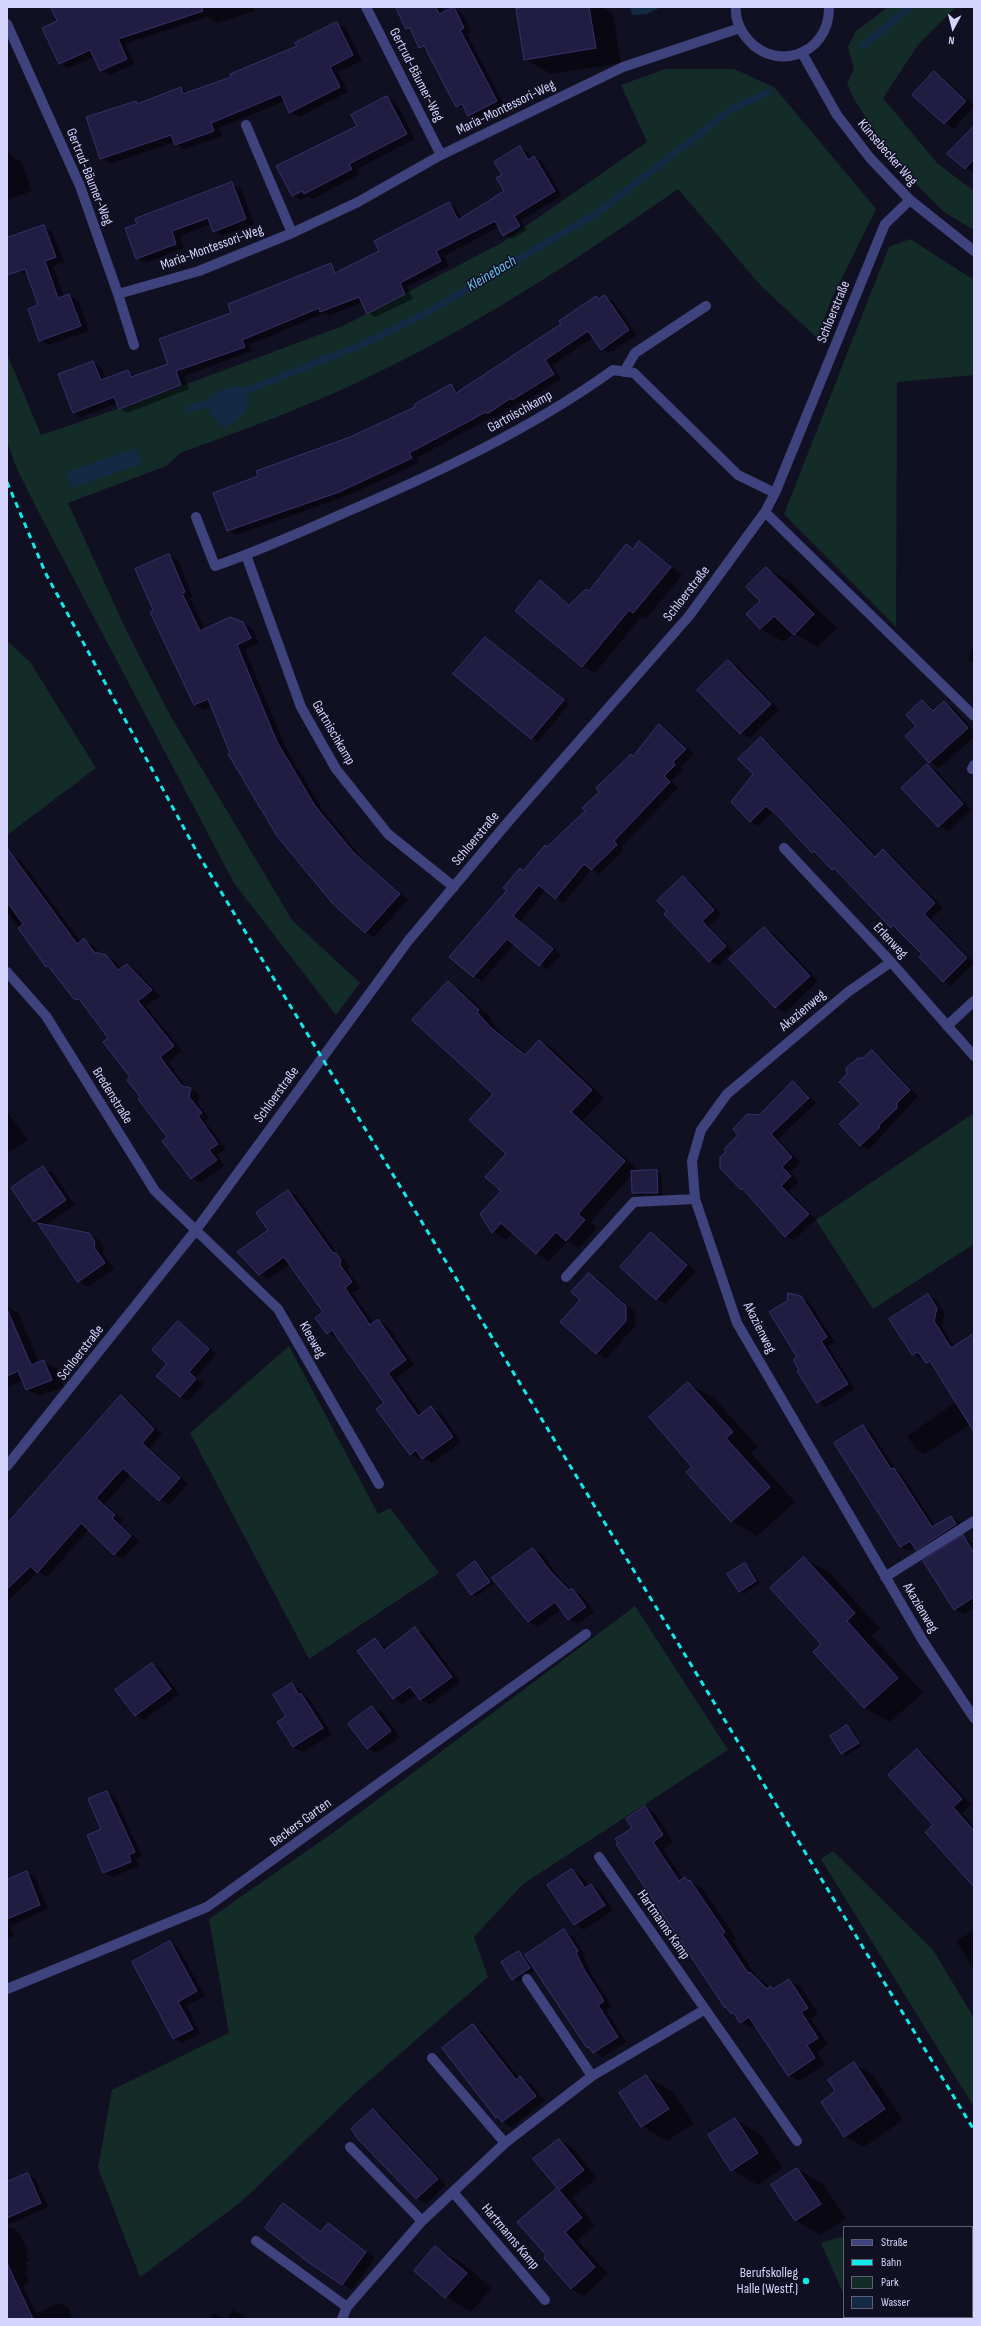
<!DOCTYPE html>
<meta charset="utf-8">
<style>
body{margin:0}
#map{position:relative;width:981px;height:2326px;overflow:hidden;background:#111022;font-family:"Sofia Sans Condensed",sans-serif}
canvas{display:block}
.frame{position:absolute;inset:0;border:8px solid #d5d4fc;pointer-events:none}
.legend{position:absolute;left:843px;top:2226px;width:130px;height:92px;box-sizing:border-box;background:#111022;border:1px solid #5f5e79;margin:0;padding:5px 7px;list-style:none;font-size:12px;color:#d5d4fc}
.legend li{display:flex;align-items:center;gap:8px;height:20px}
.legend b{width:20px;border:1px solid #5f5e79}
.north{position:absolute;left:933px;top:8px;width:40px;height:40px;-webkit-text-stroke:3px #111022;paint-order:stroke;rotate:187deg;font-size:11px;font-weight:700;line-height:16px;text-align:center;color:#d5d4fc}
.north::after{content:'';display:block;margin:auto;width:14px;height:18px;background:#d5d4fc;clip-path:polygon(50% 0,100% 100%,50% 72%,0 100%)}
</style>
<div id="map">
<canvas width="981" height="2326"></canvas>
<div class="frame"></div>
<ul class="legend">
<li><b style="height:5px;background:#3e427d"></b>Straße</li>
<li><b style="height:5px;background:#12e9e9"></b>Bahn</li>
<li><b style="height:11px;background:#132c28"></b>Park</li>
<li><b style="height:11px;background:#122a44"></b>Wasser</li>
</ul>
<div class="north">N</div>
</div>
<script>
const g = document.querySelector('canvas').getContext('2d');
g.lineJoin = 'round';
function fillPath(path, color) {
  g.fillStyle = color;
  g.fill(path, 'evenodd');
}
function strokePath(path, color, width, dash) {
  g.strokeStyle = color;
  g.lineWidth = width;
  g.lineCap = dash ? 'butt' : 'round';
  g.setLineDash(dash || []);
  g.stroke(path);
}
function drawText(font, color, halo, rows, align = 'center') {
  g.font = font + ' "Sofia Sans Condensed",sans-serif';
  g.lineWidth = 3;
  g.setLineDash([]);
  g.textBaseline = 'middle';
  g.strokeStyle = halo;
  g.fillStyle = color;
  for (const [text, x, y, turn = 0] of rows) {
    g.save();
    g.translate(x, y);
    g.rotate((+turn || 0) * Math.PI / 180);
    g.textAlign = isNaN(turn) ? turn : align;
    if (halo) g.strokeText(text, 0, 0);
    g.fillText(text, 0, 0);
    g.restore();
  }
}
fillPath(new Path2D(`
 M888,7L955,8L918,45L883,98L937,163L974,191V230L944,212L896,164L854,99L847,83L854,69L848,47L856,31Z
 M665,69H734L774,87L876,209L832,298L817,338L762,287L678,189C583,255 486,320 381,371C317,403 250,428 182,452L166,466L68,503L127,632L171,717L292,920L360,983L336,1015L234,883L39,513L17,469L7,441V354L41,435L144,400L345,325L503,242L647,142L621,85Z
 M910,239L974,280V375L897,382L896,627L784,514L889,247Z
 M7,641L30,662L96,768L7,835Z
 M974,1113V1244L873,1309L816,1220Z
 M289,1346L378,1514L390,1508L439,1573L309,1659L190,1433Z
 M635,1606L728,1750L523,1884L474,1937L488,1977L355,2093L241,2202L140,2277L98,2168L112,2090L229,2033L209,1919L334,1832Z
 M833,1851L933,1950L974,2018V2107L821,1859Z
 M844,2236V2295L821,2243Z
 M853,2317H943L945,2319H854Z`), '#132c28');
fillPath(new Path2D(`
 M661,7L647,14L632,15L630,8Z
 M239,386L249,399L245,413L225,428C212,419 208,413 208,398L221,390Z
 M136,448L141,464L72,488L67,472Z`), '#122a44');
fillPath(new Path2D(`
 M60,7H253L255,11L217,23L208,17L125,44L135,64L110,75L101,70L94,57L68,68L59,63Z
 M397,7H441L444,13L454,9L462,13L471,32L467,34L504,105L476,120L469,115L466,110L457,106L427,52L420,47L413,32L407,28Z
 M536,7H602L613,14L621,63L551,74L525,59Z
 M337,23L346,28L362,61L338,72L348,92L299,117L290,112L285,101L219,128L222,136L184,149L175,142L110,164L101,158L136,102L139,104L181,88L189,93L232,78L298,47Z
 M934,73L944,78L974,106L954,129L945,123Z
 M387,97L396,102L415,139L357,169L360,174L313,199L309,196L301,200L293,195Z
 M974,139V172L973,173L949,154Z
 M520,148L528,152L531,158L534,157L542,161L562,196L521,220L527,230L512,239L504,235L499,227L444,256L449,266L407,287L413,299L375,317L368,313L363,302L329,316L325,313L249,345L252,351L184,376L189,389L127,413L120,408L118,403L81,417L73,412L93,362L101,367L106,380L128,372L136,376L170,364L232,313L330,265L340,272L381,251L449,203L456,208L462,218L505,191L503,175Z
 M7,150L11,156L21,161L32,191L7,200Z
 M232,184L241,189L254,224L222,236L214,231L211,224L180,236L184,248L146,263L137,258Z
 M43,226L52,232L64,262L53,266L64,297L69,295L78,300L89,331L49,345L40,340V306L28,275L18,271L7,241Z
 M605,296L613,301L637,335L610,353L601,349L594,337L552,365L561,379L521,404L519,403L495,418L494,416L417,458L419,463L347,496L236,535L228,530L260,477L416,407L451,385L460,391L562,324L596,298L599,300Z
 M640,543L671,565L632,613H634L673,567L682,575L646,619L641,617L595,673L583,666L516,611L540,582L571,605L589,592Z
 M169,555L178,560L193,597L190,598L205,630L243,623L252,628L259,643L245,650L286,748L324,812L363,859L408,900L374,937L365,932L231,753L212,706L203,710L195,705L154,611Z
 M766,568L789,581L837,628L818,647L793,633L784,642L761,629L747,614L761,601Z
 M485,638L569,704L538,742L455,674Z
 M974,643V663L968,660Z
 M728,661L738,666L779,710L750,738L740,733Z
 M923,701L935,710L944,702L954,708L974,731V737L939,768L930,762L907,736L918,726Z
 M660,726L668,730L694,754L680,767L683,770L672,781L678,788L621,847L624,850L599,874L592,869L564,903L546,890L521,921L561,955L547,970L515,944L482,981L474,976L450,957L523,871L586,811Z
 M761,739L769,743L877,856L883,850L891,855L943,908L931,919L974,963L951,986L943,981L923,954L900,931L892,927L841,874L813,852L773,812L758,826L750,821L754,774Z
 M927,765L937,771L971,810L948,831L938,826Z
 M13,857L21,861L81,942L84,940L93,945L100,954L115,961L121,969L127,965L136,970L160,996L146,1006L182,1051L168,1062L187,1088L199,1093L198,1103L209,1118L205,1121L226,1149L217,1155L225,1166L200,1183L192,1178L164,1141L168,1138L142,1098L110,1038L84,1004L75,999L52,969L47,966L7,912V861Z
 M684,878L691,882L721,914L709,926L733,951L718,966L710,961L665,914Z
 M764,928L773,933L818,981L785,1013L776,1007L730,959Z
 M448,982L460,989L491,1018L490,1020L503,1035L527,1054L539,1041L552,1048L604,1098L583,1120L637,1169L635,1172L657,1171L661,1174L662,1195H637L632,1193V1175L590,1222L597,1228L579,1248L568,1241L549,1261L537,1254L513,1232L506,1240L493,1232L482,1214L502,1191L507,1154L494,1094Z
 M872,1052L880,1056L918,1096L869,1150L861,1146L841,1124L862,1104L863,1059Z
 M793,1083L801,1087L816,1103L778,1139L800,1162L790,1172L799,1182L789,1191L816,1219L794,1240L786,1236L748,1192L741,1189L759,1116Z
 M7,1111L28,1140L7,1153Z
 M43,1168L53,1173L75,1205L46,1225L88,1234L98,1239L104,1248L103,1253L114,1269L88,1287L79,1281L40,1224L35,1221Z
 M288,1191L297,1196L338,1255L344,1259L349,1266L348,1271L360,1288L352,1293L374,1324L378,1320L387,1325L414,1365L396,1378L422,1414L431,1408L440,1412L461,1442L432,1463L422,1457L419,1459L411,1454L385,1403L338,1337L336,1338L328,1333L324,1313L290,1264L268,1279L260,1274L270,1231Z
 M651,1233L661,1239L696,1271L666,1304L656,1299Z
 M589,1274L598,1279L635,1312V1326L606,1359L597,1353L562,1322L582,1300Z
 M928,1295L936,1300L945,1313L942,1326L955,1347L974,1342V1422L925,1454L916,1449L907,1436L956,1402L935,1367L923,1358L922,1359L913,1354Z
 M801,1297L809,1302L835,1342L828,1346L855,1389L826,1407L818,1402L800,1370L799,1357Z
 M7,1307L19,1314L39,1363L44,1361L56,1368L64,1387L39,1396L27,1389L23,1381L7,1387Z
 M178,1322L216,1354L196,1377L204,1384L188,1401L180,1397L168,1364Z
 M688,1383L714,1398L758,1447L751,1453L795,1502L757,1536L732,1521L693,1467Z
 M121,1396L130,1401L162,1434L150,1448L188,1484L169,1505L160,1500L131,1474L105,1504L123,1520L120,1524L139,1541L123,1559L114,1554L89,1529L47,1577L38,1572L7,1602V1540Z
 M863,1426L871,1431L896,1470L902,1474L935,1526L951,1517L959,1521L964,1529L925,1554L916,1547L909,1551L901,1547L835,1444Z
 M963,1537L974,1544V1608L964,1614L955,1609Z
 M533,1549L542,1554L559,1577L571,1590L581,1594L594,1612L577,1624L569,1619L561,1609L538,1627L529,1622L494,1578Z
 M804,1558L830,1573L880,1629L872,1636L923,1693L890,1722L864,1708L814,1652L823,1644Z
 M475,1562L480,1565L494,1584L476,1597L472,1594L458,1575Z
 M745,1564L749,1567L760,1583L744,1594L739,1591Z
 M415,1629L425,1634L460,1682L430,1705L420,1699L417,1694L403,1704L394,1699L375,1639L388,1649Z
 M152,1664L161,1669L179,1694L144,1720L136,1715Z
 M292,1684L301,1690L310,1700L332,1734L303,1752L293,1747L278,1723L288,1717Z
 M372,1707L382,1712L400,1737L377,1753L367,1748Z
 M847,1726L852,1729L862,1746L846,1756L842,1753Z
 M917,1750L927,1756L971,1805L962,1813L974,1827V1883L934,1825Z
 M107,1792L115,1797L142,1856L136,1859L139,1866L112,1877L104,1873L88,1836L102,1830Z
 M645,1807L655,1814L673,1842L663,1849L683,1879L701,1887L736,1938L733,1940L757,1977L774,1990L789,1980L800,1986L818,2014L811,2019L828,2044L817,2052L825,2064L799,2081L788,2075L756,2026L751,2028L741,2022L736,2016L725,2008L634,1829Z
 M572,1870L581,1875L589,1887L591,1885L600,1891L613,1910L584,1930L575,1924L548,1886Z
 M27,1872L35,1877L48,1909L10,1926L14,1936L7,1938V1881Z
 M564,1931L573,1936L586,1957L584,1958L593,1977L612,2006L606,2010L626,2042L603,2057L588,2047Z
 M973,1931L974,1932V1970L956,1941Z
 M170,1942L178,1947L205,1996L186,2006L200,2033L182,2043L174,2039L133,1962Z
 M519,1952L523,1954L534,1971L518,1982L513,1979Z
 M473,2026L482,2031L519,2078L530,2083L545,2101L512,2127L496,2117Z
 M854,2064L873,2075L903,2120L864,2147L845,2136L837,2091Z
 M646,2076L672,2091L694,2124L667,2141L642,2126Z
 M373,2110L382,2115L446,2185L426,2204L416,2198Z
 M735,2119L760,2134L783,2168L758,2185L732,2170Z
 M559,2140L572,2147L597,2178L572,2198L595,2225L578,2240L608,2274L584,2296L571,2288L548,2255L558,2188Z
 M797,2169L823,2184L846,2218L821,2235L795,2220Z
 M28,2174L35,2178L48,2207L8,2225L7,2183Z
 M292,2210L322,2232L337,2230L375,2258L352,2290L309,2262Z
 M11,2227L20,2233L28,2253L26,2254L29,2261L25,2262L28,2271L25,2272L29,2282L23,2285L36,2313L60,2303L69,2308L73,2319H7V2229Z
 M435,2247L461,2262L492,2288L471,2312L446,2297L415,2271Z
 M233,2310L242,2315L248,2319H227Z
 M214,2313L223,2318L225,2319H210Z`), '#0007');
strokePath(new Path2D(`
 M864,45L910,7
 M235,395L368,342L426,313L597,213L732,109L768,92
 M189,409L216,401`), '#122a44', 7);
const building = new Path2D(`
 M51,7H202L203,11L118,39L127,59L100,71L90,50L59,64L42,28L57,21Z
 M396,7H436L439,14L454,7L464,28L460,30L497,101L468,116L462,104L456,107L424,46L419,48L410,28L406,29Z
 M529,7H589L596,48L524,60L516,9Z
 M337,22L353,55L330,67L340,87L289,113L281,94L211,123L214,131L175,145L171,135L100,159L86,117L136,101L137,104L181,87L183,94L231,77L230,74L297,46L295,43Z
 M934,71L966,101L944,124L912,95Z
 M387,96L407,134L349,164L352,169L304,194L302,191L292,196L276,166L357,126L351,115Z
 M974,126V159L965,169L947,154Z
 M520,146L528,160L534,156L555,191L514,216L520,226L503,236L495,221L436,251L441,261L400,283L405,294L367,314L359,297L320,312L319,308L242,340L245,347L176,371L181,385L119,409L114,397L73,413L58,374L93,361L101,380L128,370L131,377L168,364L159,339L231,313L228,304L331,263L335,273L379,251L374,241L449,202L458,220L504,191L496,178L502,175L494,162Z
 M232,182L246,219L213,232L208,218L172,231L176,244L136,259L125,228L137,224L135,219Z
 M44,225L56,257L45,261L58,298L69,294L81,326L39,341L28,309L38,305L25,269L7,275V238Z
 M605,295L629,330L601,350L588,331L545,360L554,374L512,400L511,398L487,414L486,412L409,453L412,458L339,492L227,531L213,493L258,476L256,471L350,437L415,407L414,405L418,402L451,384L456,393L561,324L559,321L596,296L598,299Z
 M639,541L671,567L633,613L629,610L582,667L515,611L540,580L569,605L586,589L589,591L626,544L633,549Z
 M169,554L185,592L182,593L200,631L230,617L243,622L251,638L237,645L277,742L315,806L354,853L400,894L365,933L333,904L277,836L228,754L230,753L208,699L194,705L150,612L153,610L135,569Z
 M766,567L814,614L794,635L774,616L760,629L746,614L760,601L746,587Z
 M485,637L564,700L531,739L453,674Z
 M728,660L771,704L740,734L697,690Z
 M922,700L933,711L944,701L968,728L929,763L905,736L916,726L906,715Z
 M659,724L686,749L673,762L675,765L664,776L670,782L614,841L617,845L591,870L584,864L555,899L539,885L513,916L553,949L539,966L507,939L473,977L449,957L507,890L503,888L520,868L523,871L545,845L547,847L585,811L582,808L599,792L596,788L631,754L633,756Z
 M761,737L875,857L883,849L935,903L924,914L967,958L943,982L919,957L922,954L893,925L891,928L834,868L832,870L814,851L812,853L776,814L766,806L750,822L731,802L753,774L738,759Z
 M927,764L963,804L938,827L901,788Z
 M7,848L77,944L84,938L94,952L106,955L118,970L127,964L152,990L138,1001L174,1046L160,1057L182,1086L191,1088L189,1097L202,1113L198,1116L218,1144L209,1150L217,1160L191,1179L162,1141L167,1137L138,1099L140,1097L127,1080L130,1077L103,1042L108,1038L80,1000L74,999L48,966L46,967L18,928L23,924L7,902Z
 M683,876L714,910L702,921L726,946L709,962L664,914L667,911L657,901Z
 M764,927L810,976L775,1008L729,959Z
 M448,981L479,1010L477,1012L490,1027L525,1055L539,1040L592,1090L571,1112L625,1161L578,1214L585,1220L566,1241L556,1232L536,1254L501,1223L492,1233L480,1214L501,1191L485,1177L506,1154L469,1120L493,1094L412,1020Z
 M872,1050L910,1090L897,1103V1108L878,1126L880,1127L860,1146L839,1124L861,1104L839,1082L847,1074L846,1068L858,1058H863Z
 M793,1081L809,1098L771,1134L792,1157L782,1167L791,1176L781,1186L809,1214L785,1237L742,1188L741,1190L720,1168V1157L725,1153V1148L738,1135L733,1129L747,1114L759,1115Z
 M43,1166L66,1200L34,1222L11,1188Z
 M657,1170L658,1193H632L631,1171Z
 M288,1190L332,1252L336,1253L341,1260L340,1265L352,1282L345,1288L370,1325L378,1319L406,1360L388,1373L418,1416L431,1406L453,1437L422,1459L416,1450L410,1455L376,1409L384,1403L332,1330L327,1334L315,1318L323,1312L284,1257L259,1275L237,1252L268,1230L256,1213Z
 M38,1223L89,1233L95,1242L94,1247L105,1263L78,1282Z
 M651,1232L687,1265L656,1300L620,1267Z
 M589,1273L626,1306V1321L596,1354L560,1322L580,1300L571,1292Z
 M788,1293L801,1296L827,1337L821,1341L848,1384L817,1403L797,1371L799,1370L793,1360L797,1357L769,1312L787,1301Z
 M928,1294L937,1308L934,1321L951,1348L974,1333V1432L930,1361L926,1363L918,1352L912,1355L889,1319Z
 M7,1309L31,1365L44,1360L52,1380L26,1390L18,1371L7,1376Z
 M178,1321L209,1349L189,1372L196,1379L180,1397L156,1376L167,1364L152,1350Z
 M688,1382L733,1432L726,1438L770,1487L731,1522L686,1472L692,1467L649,1417Z
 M121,1395L154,1429L142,1443L180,1478L159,1501L123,1468L96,1498L115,1515L112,1518L131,1536L114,1555L81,1523L37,1573L31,1566L7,1589V1524Z
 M863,1425L891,1469L894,1468L932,1527L951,1516L956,1524L916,1550L910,1541L900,1547L834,1443Z
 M963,1535L974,1553V1597L954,1610L923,1561Z
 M533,1548L550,1571L569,1590L572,1588L586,1607L568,1620L555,1602L528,1622L492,1578Z
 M804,1557L855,1613L847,1621L898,1678L864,1708L813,1652L821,1644L770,1588Z
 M475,1561L490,1582L471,1595L457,1575Z
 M745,1563L756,1581L739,1592L727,1574Z
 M415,1627L452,1677L420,1700L410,1687L393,1699L357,1651L375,1638L384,1650Z
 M152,1663L171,1689L135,1716L115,1690Z
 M292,1683L299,1695L301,1693L323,1728L293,1747L277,1722L286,1716L273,1695Z
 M372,1706L391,1731L367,1749L348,1724Z
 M847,1725L859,1743L841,1754L830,1736Z
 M917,1749L962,1799L953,1807L974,1831V1887L925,1832L933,1825L888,1775Z
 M107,1791L135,1852L129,1855L131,1862L103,1873L87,1835L101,1829L88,1799Z
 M645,1806L663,1835L653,1842L679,1881L685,1877L688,1881L690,1880L725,1932L722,1934L748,1973L750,1972L767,1989L770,1986L773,1989L789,1979L808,2008L801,2012L818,2038L807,2045L815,2058L788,2076L749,2017L740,2023L733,2012L731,2014L726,2007L725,2008L616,1844L618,1843L615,1839L632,1828L626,1819Z
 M572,1869L585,1888L591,1884L605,1905L574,1925L547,1885Z
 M27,1871L40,1905L7,1919V1880Z
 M564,1929L578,1951L576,1953L585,1971L604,2001L598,2005L618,2037L593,2053L589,2047L587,2048L525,1955Z
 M170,1941L197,1991L178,2002L193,2029L173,2039L132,1962Z
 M519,1951L530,1968L512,1980L501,1962Z
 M473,2024L516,2080L520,2076L536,2096L502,2122L497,2116L496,2118L442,2048Z
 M854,2062L885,2109L844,2137L821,2102L835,2091L828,2080Z
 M646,2075L669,2109L641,2127L619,2093Z
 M373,2109L438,2179L416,2199L355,2136L356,2135L351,2129Z
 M735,2118L758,2153L731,2171L708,2135Z
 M559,2139L584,2170L559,2190L582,2218L565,2232L595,2267L571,2289L544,2258L546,2255L517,2222L557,2188L533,2159Z
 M797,2168L821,2204L795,2221L771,2185Z
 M28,2173L41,2203L7,2218V2182Z
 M283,2203L321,2232L328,2223L366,2252L342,2285L308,2262L265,2228Z
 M435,2246L467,2273L445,2298L414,2271Z
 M7,2263L33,2319H7Z`);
fillPath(building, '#211d42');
strokePath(building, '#37316c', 1);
strokePath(new Path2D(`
 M366,7L441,155
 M736,7C735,16 738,25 743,33C770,75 830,57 829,7
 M7,24L80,186L118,294L134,345
 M802,53L837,115L870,158L910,200L974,251
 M246,125L292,233
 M118,294L199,271L292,233L358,202L441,155L623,67L740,28
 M624,372L635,353L706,306
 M765,512L974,716
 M196,517L215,566C259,551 301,532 344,513C437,473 531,429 613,370L634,373L738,475L775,493
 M246,555L301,707L336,769L388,834L454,887
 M972,769L974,765
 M784,848L891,962L974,1056
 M891,962L848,992L727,1094L701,1130L692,1161L695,1199L737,1323L923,1641L974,1718
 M7,972L46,1016L155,1191L278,1309L379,1484
 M947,1026L974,1001
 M566,1277L634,1202L695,1199
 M7,1466L196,1230L408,941L508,822L689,616L765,512L775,493L885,224L910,200
 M885,1577L974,1521
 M599,1857L797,2141
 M527,1979L592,2076
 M7,1989L207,1907L586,1634
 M432,2058L505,2143
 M350,2147L422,2221
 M453,2192L545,2300
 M256,2241L347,2307
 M342,2319L347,2307L422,2221L505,2143L592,2076L704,2010`), '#3e427d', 10);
strokePath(new Path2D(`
 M7,482L46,574L198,854L974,2130`), '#12e9e9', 3, [6, 5]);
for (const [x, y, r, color] of [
 [806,2281,4,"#12e9e9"]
]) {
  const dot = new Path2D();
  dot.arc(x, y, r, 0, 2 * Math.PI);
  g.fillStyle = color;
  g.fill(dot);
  strokePath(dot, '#111022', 1.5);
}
drawText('14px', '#d5d4fc', '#111022', [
 ["Gertrud-Bäumer-Weg",416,75,63],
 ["Maria-Montessori-Weg",506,108,-26],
 ["Künsebecker Weg",887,153,49],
 ["Gertrud-Bäumer-Weg",89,177,68],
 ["Maria-Montessori-Weg",212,248,-20],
 ["Schloerstraße",834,312,-68],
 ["Gartnischkamp",520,412,-29],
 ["Schloerstraße",687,594,-52],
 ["Gartnischkamp",333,733,60],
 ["Schloerstraße",476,839,-50],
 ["Erlenweg",890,941,47],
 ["Akazienweg",803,1011,-40],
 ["Schloerstraße",277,1095,-54],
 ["Bredenstraße",112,1096,58],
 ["Akazienweg",759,1328,63],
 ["Kleeweg",312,1340,60],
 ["Schloerstraße",81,1353,-52],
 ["Akazienweg",920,1608,59],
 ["Beckers Garten",301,1823,-36],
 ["Hartmanns Kamp",663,1925,55],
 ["Hartmanns Kamp",510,2237,50]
]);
drawText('14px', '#d5d4fc', '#111022', [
 ["Berufskolleg",798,2273],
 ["Halle (Westf.)",798,2289]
], 'right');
drawText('italic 15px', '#6bc2f3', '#111022', [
 ["Kleinebach",492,274,-31]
]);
</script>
